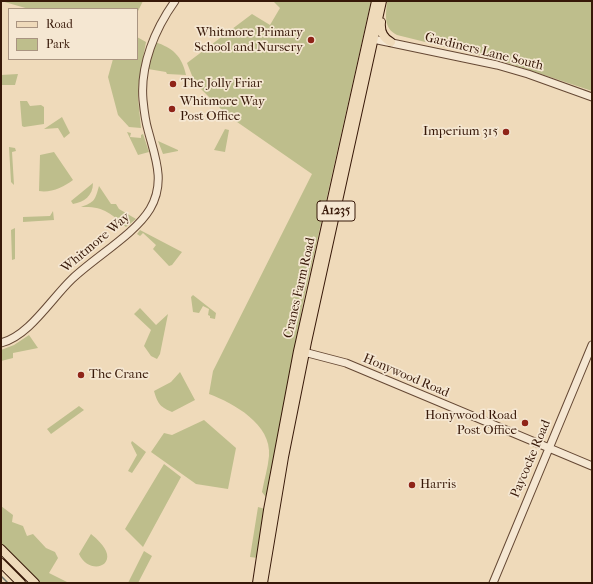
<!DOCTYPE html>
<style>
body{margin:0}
#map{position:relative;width:593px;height:584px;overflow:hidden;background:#efdaba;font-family:"IM FELL French Canon",serif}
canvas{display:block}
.frame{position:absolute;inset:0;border:2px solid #371808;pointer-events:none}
.legend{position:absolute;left:8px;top:8px;width:130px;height:52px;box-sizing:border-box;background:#f5e7d2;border:1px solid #a99481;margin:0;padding:5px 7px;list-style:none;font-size:12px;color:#371808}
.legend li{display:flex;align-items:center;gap:8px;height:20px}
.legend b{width:20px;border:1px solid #a99481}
</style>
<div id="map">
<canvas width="593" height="584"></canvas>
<div class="frame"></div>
<ul class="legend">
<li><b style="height:5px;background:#efdaba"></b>Road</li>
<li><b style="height:11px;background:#bebe8c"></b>Park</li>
</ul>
</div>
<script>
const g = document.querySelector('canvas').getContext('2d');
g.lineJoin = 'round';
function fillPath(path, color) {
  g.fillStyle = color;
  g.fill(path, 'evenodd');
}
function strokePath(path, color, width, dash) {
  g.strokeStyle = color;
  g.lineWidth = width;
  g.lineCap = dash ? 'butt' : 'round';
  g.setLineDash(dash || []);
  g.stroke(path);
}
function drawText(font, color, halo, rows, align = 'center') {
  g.font = font + ' "IM FELL French Canon",serif';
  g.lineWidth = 3.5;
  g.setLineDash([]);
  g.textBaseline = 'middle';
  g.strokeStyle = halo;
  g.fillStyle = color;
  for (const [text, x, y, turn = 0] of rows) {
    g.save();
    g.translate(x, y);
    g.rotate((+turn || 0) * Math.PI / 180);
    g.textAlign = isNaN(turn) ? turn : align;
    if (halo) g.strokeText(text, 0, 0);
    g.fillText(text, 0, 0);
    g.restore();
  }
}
fillPath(new Path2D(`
 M1,1H143L137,13V9H29Z
 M276,1H371L302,308L268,500L262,492C264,480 268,468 269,456C272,424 233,403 209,394L213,371L312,174L227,115L195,83L187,63L252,14L270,25L280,8L274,2Z
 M387,1H592V91L502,61L397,35C383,28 386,15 387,1Z
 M137,37L146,42L139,80L138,98L141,128L129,127L118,115L108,77L113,59H137Z
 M155,42C173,48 182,56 186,75L167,74L166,72L148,69Z
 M18,74L15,85H1V75Z
 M20,101H27L30,106L41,105L44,107V124L24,127L22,126Z
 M62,117L70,133L64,138L58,128L44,129Z
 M225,129L229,130L225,152L214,150Z
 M127,132L131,133L130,137L141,138V135L143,134L149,152L138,155Z
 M158,141L178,150V151L163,154Z
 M9,147L15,148L16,151L12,152L14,185L11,182Z
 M54,152L73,180C64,187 51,193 39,191L40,155Z
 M93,183C93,196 84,202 73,204L71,201Z
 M99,186L111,204H116L119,209L136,219L126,227C110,213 104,206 81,207C95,202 95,200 99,186Z
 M53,211L54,220L23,222V217L50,216Z
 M15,228V259L12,260L11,230Z
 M140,230L182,252L172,265L169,266L153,249L156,245L143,233L140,236L137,234Z
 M193,295L216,313L215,319L210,318V316L208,315L209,309L203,306L199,313L193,312L191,297Z
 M140,308L156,325L168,314L160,354L157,359L151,356L144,346L151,330L134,314Z
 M29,335L38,348L13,353V358L1,361V350L14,345Z
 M180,372L195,400L172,412C161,407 158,405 154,391L171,382Z
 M79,406L84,410L51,434L47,429Z
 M204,420L236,448L228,489L196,484L151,452L164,433L172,435Z
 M132,441L146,452L132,473L128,471L137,455L131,443Z
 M164,464L181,477L143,547L125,529Z
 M1,506L13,515L12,522L23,526L27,536L33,534L46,548L55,552L58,558L49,573L69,583H39L1,545Z
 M258,507L265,509L258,558L250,557Z
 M91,534C97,539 105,546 107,554C110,569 87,572 79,554Z
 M144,551L152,556L138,583H128Z`), '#bebe8c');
strokePath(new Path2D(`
 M1,576L8,583`), '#72796f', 1.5);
const tertiary = new Path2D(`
 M368,38L497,65L528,74L592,97
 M1,343C29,336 51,299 72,279C95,257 135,234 150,209C166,182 155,157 148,130C145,120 144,110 143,100C140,65 155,29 175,1
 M300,351L346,363L592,466
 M493,583L592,345`);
const primary = new Path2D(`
 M381,22C380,31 383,38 391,42
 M1,549L35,583
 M1,563L21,583
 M257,583L268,510L298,351L376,1
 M263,583L284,457L307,342L382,1`);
strokePath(tertiary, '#654834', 9);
strokePath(primary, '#371808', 10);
strokePath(tertiary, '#f5e7d2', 7);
strokePath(primary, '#efdaba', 8);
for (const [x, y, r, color] of [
 [311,40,4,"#8f2418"],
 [173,84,4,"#8f2418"],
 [172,109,4,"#8f2418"],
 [506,132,4,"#8f2418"],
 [81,375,4,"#8f2418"],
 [525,423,4,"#8f2418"],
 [412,485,4,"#8f2418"]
]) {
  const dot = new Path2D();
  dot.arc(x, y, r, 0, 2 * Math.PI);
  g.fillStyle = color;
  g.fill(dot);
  strokePath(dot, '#f5e7d2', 1.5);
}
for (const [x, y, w] of [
 [336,211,38]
]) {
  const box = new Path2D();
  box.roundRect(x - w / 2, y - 10, w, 20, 3);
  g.fillStyle = '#f5e7d2';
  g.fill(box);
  strokePath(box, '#371808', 1);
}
drawText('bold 12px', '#371808', null, [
 ["A1235",336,211]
]);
drawText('13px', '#371808', '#f5e7d2', [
 ["Whitmore Primary",303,33,"right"],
 ["School and Nursery",303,48,"right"],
 ["The Jolly Friar",181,84],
 ["Whitmore Way",180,102],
 ["Post Office",180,117],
 ["Imperium 315",498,132,"right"],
 ["The Crane",89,375],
 ["Honywood Road",517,416,"right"],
 ["Post Office",517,431,"right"],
 ["Harris",420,485]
], 'left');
drawText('13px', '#371808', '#f5e7d2', [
 ["Gardiners Lane South",484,52,14],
 ["Whitmore Way",96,243,-40],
 ["Cranes Farm Road",300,288,-77],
 ["Honywood Road",406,376,23],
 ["Paycocke Road",531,459,-67]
]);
</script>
